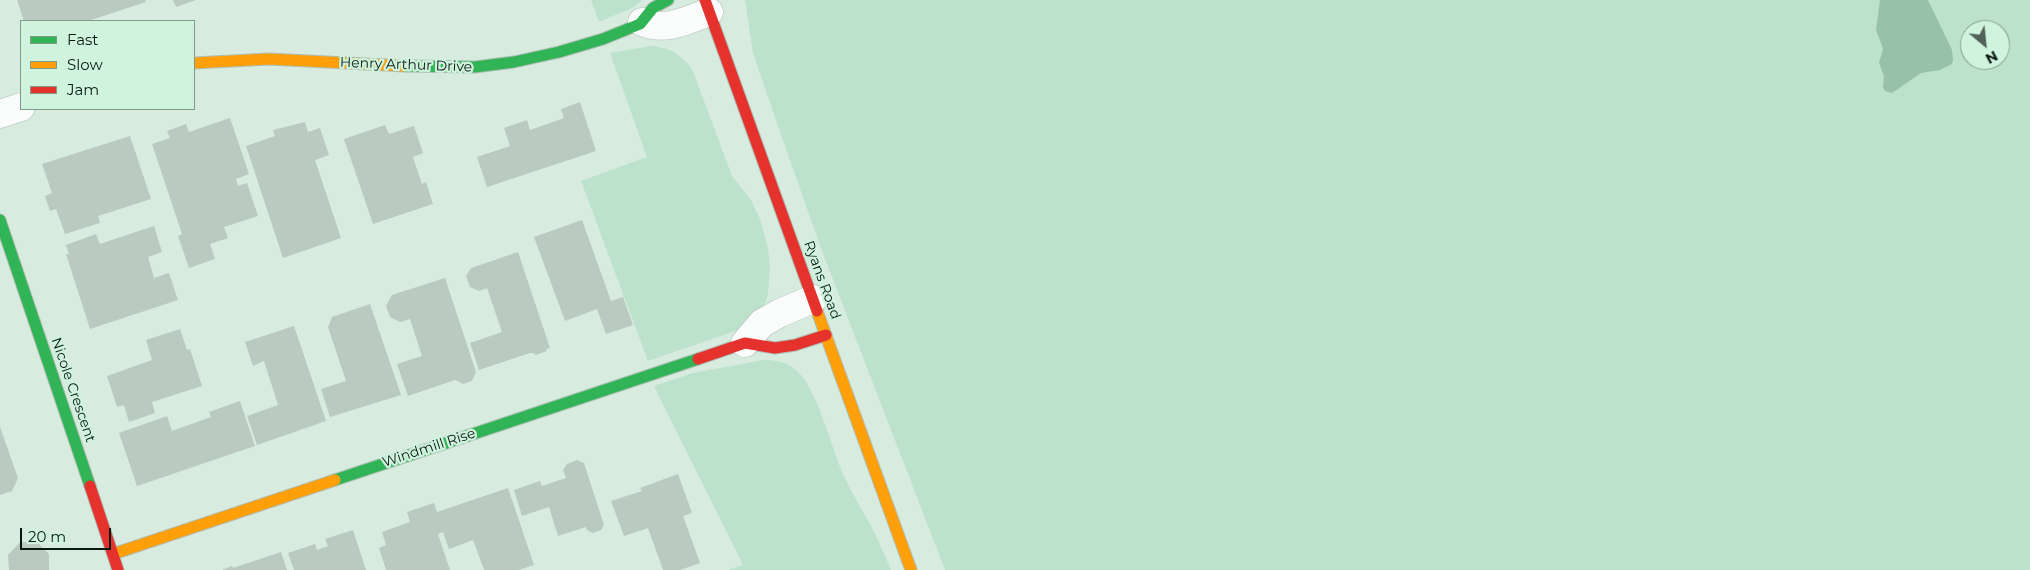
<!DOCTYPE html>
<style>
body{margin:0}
#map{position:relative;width:2030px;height:570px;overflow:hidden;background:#d7ebdf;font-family:Montserrat,sans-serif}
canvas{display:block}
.legend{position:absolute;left:20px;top:20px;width:175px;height:90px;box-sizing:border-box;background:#cff3dd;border:1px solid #819b8b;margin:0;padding:6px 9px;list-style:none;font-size:15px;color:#0b1811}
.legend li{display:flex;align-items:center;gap:10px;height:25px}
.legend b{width:25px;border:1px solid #819b8b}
.north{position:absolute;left:1960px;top:20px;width:50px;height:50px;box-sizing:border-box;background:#cff3dd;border:1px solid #819b8b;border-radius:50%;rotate:152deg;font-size:14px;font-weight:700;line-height:20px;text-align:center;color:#0b1811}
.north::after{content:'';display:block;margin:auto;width:18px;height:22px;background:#526259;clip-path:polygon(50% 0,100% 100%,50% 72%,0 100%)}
.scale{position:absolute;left:20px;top:528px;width:91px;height:22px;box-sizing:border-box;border:2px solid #0b1811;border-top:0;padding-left:6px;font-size:15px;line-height:18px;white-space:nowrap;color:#0b1811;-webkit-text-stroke:4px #cff3dd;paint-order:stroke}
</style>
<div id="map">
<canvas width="2030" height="570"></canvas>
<ul class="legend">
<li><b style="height:6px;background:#30b455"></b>Fast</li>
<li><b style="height:6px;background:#ff9f0a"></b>Slow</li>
<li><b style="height:6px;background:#e5322d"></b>Jam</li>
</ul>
<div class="north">N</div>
<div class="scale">20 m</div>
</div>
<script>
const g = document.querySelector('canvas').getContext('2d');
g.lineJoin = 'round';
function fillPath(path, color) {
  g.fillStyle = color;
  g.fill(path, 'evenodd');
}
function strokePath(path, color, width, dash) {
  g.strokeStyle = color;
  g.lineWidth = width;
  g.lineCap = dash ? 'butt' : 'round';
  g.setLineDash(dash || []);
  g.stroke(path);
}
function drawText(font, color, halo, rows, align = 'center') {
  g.font = font + ' Montserrat,sans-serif';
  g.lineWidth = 4.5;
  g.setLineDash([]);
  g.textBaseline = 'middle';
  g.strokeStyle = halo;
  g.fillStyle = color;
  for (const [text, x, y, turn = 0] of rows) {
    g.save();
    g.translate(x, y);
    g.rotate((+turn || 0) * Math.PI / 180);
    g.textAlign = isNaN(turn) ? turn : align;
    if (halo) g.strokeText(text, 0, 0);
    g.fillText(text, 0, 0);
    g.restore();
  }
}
fillPath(new Path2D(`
 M591,0H642L634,7L599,22Z
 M745,0H2030V570H945L822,251L779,129L753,53ZM1970,30H2000V60H1970Z
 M651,46C669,47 681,54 692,69L732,176L751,200L760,219L768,248L770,267L768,294L765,304L758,315L741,329L648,361L581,181L647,157L610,53Z
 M764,360C776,360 787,362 796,370C817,387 831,447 843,474C851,492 861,508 870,524C878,539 884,554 891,570H728L743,565L654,386L693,373Z`), '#bce2cc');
fillPath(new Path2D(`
 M1880,0H1928L1952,50L1953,60L1952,64L1940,70L1921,73L1892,93L1885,91L1883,87L1884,76L1879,63L1883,49L1876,30Z`), '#97c2a9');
fillPath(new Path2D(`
 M17,0H145L146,2L88,21H24Z
 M173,0H196L176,7Z
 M580,102L596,151L487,187L477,157L510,146L504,128L527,120L530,130L564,118L561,109Z
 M230,118L249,174L236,179L238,186L247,183L258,216L224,227L228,238L210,244L215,259L189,268L178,236L182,234L152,144L170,138L167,131L186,124L189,132Z
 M305,122L308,132L320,128L329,155L315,160L341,238L283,258L246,146L275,136L273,130Z
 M385,125L389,134L414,126L423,153L413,157L422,184L426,182L433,204L373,224L344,139Z
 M130,136L151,199L98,216L100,223L65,234L56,209L50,211L45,196L52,193L42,164Z
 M582,220L611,301L623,297L633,325L606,334L597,309L565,321L534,237Z
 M154,226L162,252L148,257L154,278L169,273L178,300L90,329L66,254H69L66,245L96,234L100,244Z
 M518,252L550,348L546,349L547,351L535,355L534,353H530L479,370L470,343L502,332L487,288L479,291L470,287L466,276L471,268Z
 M445,278L476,372L472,381L463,384L455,380L408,396L397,364L422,356L410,319L400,322L390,317L386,306L392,295Z
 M370,304L401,395L330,417L321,389L346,381L328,327L332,317Z
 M294,326L326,421L257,445L247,416L278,405L264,361L253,366L245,342Z
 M180,329L187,350L190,349L202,386L152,402L155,413L129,422L124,405L117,407L107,376L152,360L146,340Z
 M240,401L255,446L137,486L119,433L167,416L172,431L211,417L209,412Z
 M0,427L18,478L12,491L0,495Z
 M577,460L584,463L604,525L601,530L593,533L587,530L586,527L558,536L549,507L522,516L514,490L540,481L542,486L566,478L563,470L567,464Z
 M678,474L692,513L683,516L700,563L680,570H663L648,528L624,536L611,501L642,491L640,488Z
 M508,488L534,565L519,570H484L473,540L449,549L443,532L438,534L450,570H386L379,548L386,545L382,532L410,522L407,512L434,503L437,512Z
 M353,530L366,570H294L288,553L315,544L317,550L328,546L325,539Z
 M20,542H37L49,554V570H9L8,555Z
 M281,552L287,570H222L232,566L233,568Z`), '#bacac1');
const street = new Path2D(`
 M642,22C665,32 688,20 709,12
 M0,114L21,107
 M745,343L762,323L780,313L813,299`);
const fast = new Path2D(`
 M405,66L475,67L514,62L559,52L603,39L640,24L653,8L668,0
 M0,220L90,486
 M335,480L698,359`);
const slow = new Path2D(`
 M194,63L269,59L405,66
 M817,311L911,570
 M113,554L335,480`);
const jam = new Path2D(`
 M705,0L817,311
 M698,359L745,343L775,348L795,345L826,335
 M90,486L118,570`);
strokePath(street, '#afbeb5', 29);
strokePath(fast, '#afbeb5', 13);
strokePath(slow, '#afbeb5', 13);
strokePath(jam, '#afbeb5', 13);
strokePath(street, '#f9fcfa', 28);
strokePath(fast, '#30b455', 11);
strokePath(slow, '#ff9f0a', 11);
strokePath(jam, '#e5322d', 11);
drawText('14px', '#0b1811', '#cff3dd', [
 ["Henry Arthur Drive",406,65,2],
 ["Ryans Road",822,280,70],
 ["Nicole Crescent",73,390,71],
 ["Windmill Rise",429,448,-18]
]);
</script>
